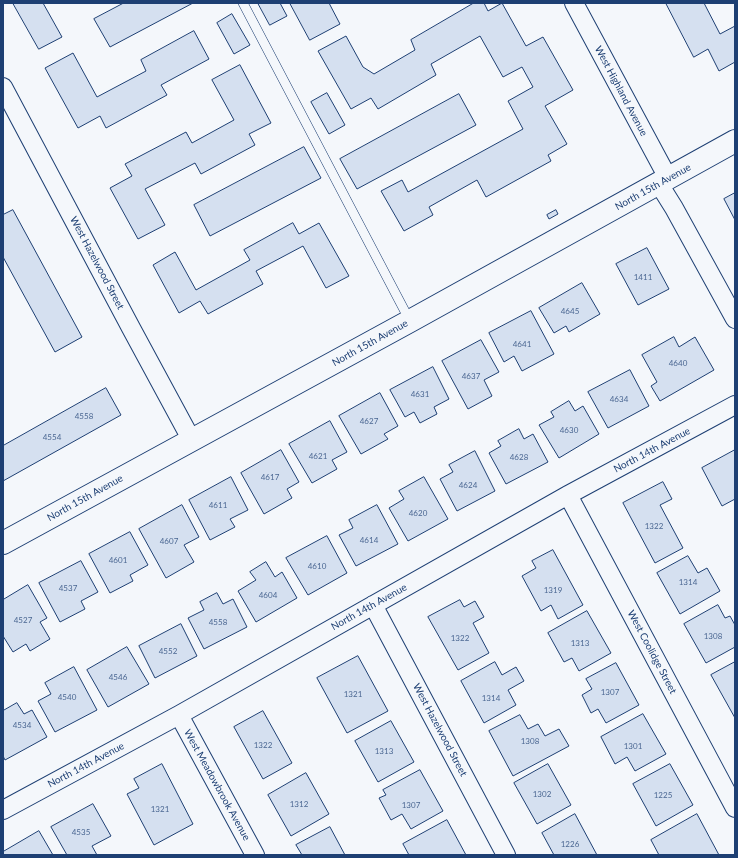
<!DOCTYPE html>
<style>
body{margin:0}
#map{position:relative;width:738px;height:858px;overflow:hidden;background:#f4f7fb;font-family:Lato,sans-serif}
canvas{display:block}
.frame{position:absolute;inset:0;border:4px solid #1d3f73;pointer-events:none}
</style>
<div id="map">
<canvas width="738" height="858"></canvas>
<div class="frame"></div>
</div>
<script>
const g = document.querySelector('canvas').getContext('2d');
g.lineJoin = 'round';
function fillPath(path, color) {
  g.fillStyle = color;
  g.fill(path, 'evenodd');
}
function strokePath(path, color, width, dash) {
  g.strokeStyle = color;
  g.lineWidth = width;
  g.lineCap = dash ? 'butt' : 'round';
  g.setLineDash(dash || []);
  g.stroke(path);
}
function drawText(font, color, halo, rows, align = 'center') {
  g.font = font + ' Lato,sans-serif';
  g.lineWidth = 3;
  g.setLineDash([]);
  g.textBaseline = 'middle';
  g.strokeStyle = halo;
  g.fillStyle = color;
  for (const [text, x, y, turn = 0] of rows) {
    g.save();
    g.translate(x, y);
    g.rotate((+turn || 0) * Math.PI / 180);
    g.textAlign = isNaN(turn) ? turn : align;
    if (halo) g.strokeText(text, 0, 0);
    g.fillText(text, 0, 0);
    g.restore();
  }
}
const building = new Path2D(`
 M13,3H43L62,37L39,49Z
 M124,3H193L110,47L94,19Z
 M258,3H280L287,16L270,25Z
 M290,3H329L340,24L310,40Z
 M474,3H484L488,11L502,3L526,46L543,37L573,90L545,106L567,144L548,155L551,161L486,197L477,180L429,207L433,215L404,231L381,191L402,180L408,192L523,129L508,101L533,87L522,67L503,77L480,36L431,64L436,75L378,109L371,98L351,109L318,51L346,36L363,67L374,74L415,50L411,40Z
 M666,3H704L720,34L735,26V62L719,71L708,49L694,57Z
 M232,14L250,45L234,54L217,23Z
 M194,31L209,59L161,85L167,95L106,128L100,116L78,128L45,68L73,53L97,97L146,71L141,60Z
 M240,65L271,123L249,134L255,145L201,174L195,163L145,189L165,225L138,239L110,188L132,176L125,164L186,132L192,143L234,120L212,80Z
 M327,93L345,125L329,134L311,102Z
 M459,94L476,125L357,189L340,159Z
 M304,147L321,178L210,236L194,205Z
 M735,193V220L724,199Z
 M13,210L82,337L55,352L3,257V215Z
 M556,210L558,214L549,219L547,215Z
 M293,223L299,234L319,223L349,276L326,288L303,246L256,271L263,284L208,314L200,301L179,313L153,265L175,252L196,290L250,260L244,250Z
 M647,248L669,289L638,305L616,264Z
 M582,283L600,314L569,332L566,326L554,333L539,308Z
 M531,311L554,354L522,371L514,356L504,362L489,333Z
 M674,337L679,347L695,337L714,370L660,401L651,386L657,382L642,355Z
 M481,340L499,372L484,380L492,396L468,409L442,361Z
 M433,367L449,399L434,407L437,414L420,423L414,412L405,417L390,390Z
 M630,370L649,406L608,428L588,392Z
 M106,388L121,415L3,481V446Z
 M380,393L398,426L384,434L388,439L361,454L339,416Z
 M569,401L575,411L583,406L599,434L559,458L539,425L554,417L551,412Z
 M330,421L347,452L332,460L337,469L312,483L289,444Z
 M519,429L524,439L533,434L548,462L506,484L489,453L501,446L498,441Z
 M281,450L299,482L287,489L292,498L264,514L241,473Z
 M735,450V499L722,506L702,468Z
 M475,451L495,491L457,511L440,479L453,472L449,465Z
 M231,477L248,510L230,519L235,527L210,540L189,500Z
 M424,477L448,519L408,541L389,508L404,499L399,491Z
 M663,482L672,499L660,505L683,548L655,563L623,503Z
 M182,505L199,537L184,545L194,562L166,578L139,529Z
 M377,505L398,544L356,566L339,535L353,528L349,520Z
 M130,532L148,565L130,575L133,581L110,593L89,554Z
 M327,536L347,573L308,595L286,558Z
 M553,550L583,605L558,619L551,605L541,611L522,576L536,568L532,561Z
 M688,556L698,573L707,568L720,591L680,614L657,573Z
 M81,561L98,592L81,601L85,609L60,622L39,583Z
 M266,562L275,577L282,572L297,598L256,622L238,591L256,580L250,572Z
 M28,585L47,618L40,622L50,639L30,651L26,644L13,652L3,636V600Z
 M217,593L223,604L233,599L247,627L204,649L188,618L204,610L200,602Z
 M460,600L464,607L475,601L484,617L473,623L489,653L458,670L428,617Z
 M718,605L725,618L730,616L735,625V647L706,663L684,624Z
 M587,611L611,653L579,671L572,658L564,662L548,633Z
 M181,624L197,656L155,678L139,646Z
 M127,647L149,684L108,707L87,670Z
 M358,656L388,711L347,733L317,678Z
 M495,662L502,675L516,667L524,681L508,690L516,705L484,723L461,681Z
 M735,662V718L711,675Z
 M616,663L639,705L606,723L598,709L591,713L582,695L592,689L586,679Z
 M74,667L97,710L55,732L38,701L51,694L45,683Z
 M17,703L24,714L32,710L47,737L5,760L3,756V711Z
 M263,711L292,763L263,779L234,727Z
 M643,714L666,754L635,771L627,757L615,764L601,737Z
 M520,715L528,729L538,724L545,736L559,729L569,746L513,776L489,731Z
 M391,721L414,762L378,782L355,741Z
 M162,764L193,824L154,845L127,794L139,788L134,779Z
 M548,764L571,805L537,824L514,783Z
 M670,764L693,805L656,826L633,784Z
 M420,770L443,811L411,829L402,814L391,820L379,798L386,795L383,790Z
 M306,773L329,814L291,836L268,795Z
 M93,804L111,836L92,846L97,855H67L51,827Z
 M575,814L597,855H554L542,833Z
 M697,814L719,855H659L651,840Z
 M447,820L466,855H409L403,844Z
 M330,827L345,855H302L296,845Z
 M39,831L53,855H3V852Z`);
fillPath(building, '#d5e0f0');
strokePath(building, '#1d3f73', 1);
const service = new Path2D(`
 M243,3L410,321`);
const minor = new Path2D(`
 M574,3L668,178
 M3,87L131,328L191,439
 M659,184L674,208L735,319
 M568,495L735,808
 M373,605L506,855
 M179,715L255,855
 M3,810L179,715L568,495L735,405`);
const tertiary = new Path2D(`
 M3,543L410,321L735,141`);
strokePath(service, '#1d3f73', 10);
strokePath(minor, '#1d3f73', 20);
strokePath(tertiary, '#1d3f73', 24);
strokePath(service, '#f4f7fb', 9);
strokePath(minor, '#f4f7fb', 18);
strokePath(tertiary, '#f4f7fb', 22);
drawText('8px', '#4b6792', null, [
 ["1411",643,277],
 ["4645",570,311],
 ["4641",522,344],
 ["4640",678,363],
 ["4637",471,376],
 ["4631",420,394],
 ["4634",619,399],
 ["4558",84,416],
 ["4627",369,421],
 ["4630",569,430],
 ["4554",52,437],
 ["4621",318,456],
 ["4628",519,457],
 ["4617",270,477],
 ["4624",468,485],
 ["4611",218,505],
 ["4620",418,513],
 ["1322",654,526],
 ["4614",369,540],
 ["4607",169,541],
 ["4601",118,560],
 ["4610",317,566],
 ["1314",688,582],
 ["4537",68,588],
 ["1319",553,590],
 ["4604",268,595],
 ["4527",23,620],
 ["4558",218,622],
 ["1308",713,636],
 ["1322",460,638],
 ["1313",580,643],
 ["4552",168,651],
 ["4546",118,677],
 ["1307",610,692],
 ["1321",353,694],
 ["4540",67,697],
 ["1314",491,698],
 ["4534",22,725],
 ["1308",530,741],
 ["1322",263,745],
 ["1301",633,746],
 ["1313",384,751],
 ["1302",542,794],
 ["1225",663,795],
 ["1312",299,804],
 ["1307",411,805],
 ["1321",160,809],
 ["4535",81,832],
 ["1226",570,844]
]);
drawText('10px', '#1d3f73', '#f4f7fb', [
 ["West Highland Avenue",621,91,62],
 ["North 15th Avenue",653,187,-29],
 ["West Hazelwood Street",97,263,62],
 ["North 15th Avenue",370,343,-29],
 ["North 14th Avenue",652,450,-28],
 ["North 15th Avenue",85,498,-29],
 ["North 14th Avenue",369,607,-29],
 ["West Coolidge Street",652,652,62],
 ["West Hazelwood Street",440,730,62],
 ["North 14th Avenue",86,765,-28],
 ["West Meadowbrook Avenue",217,785,61]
]);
</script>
